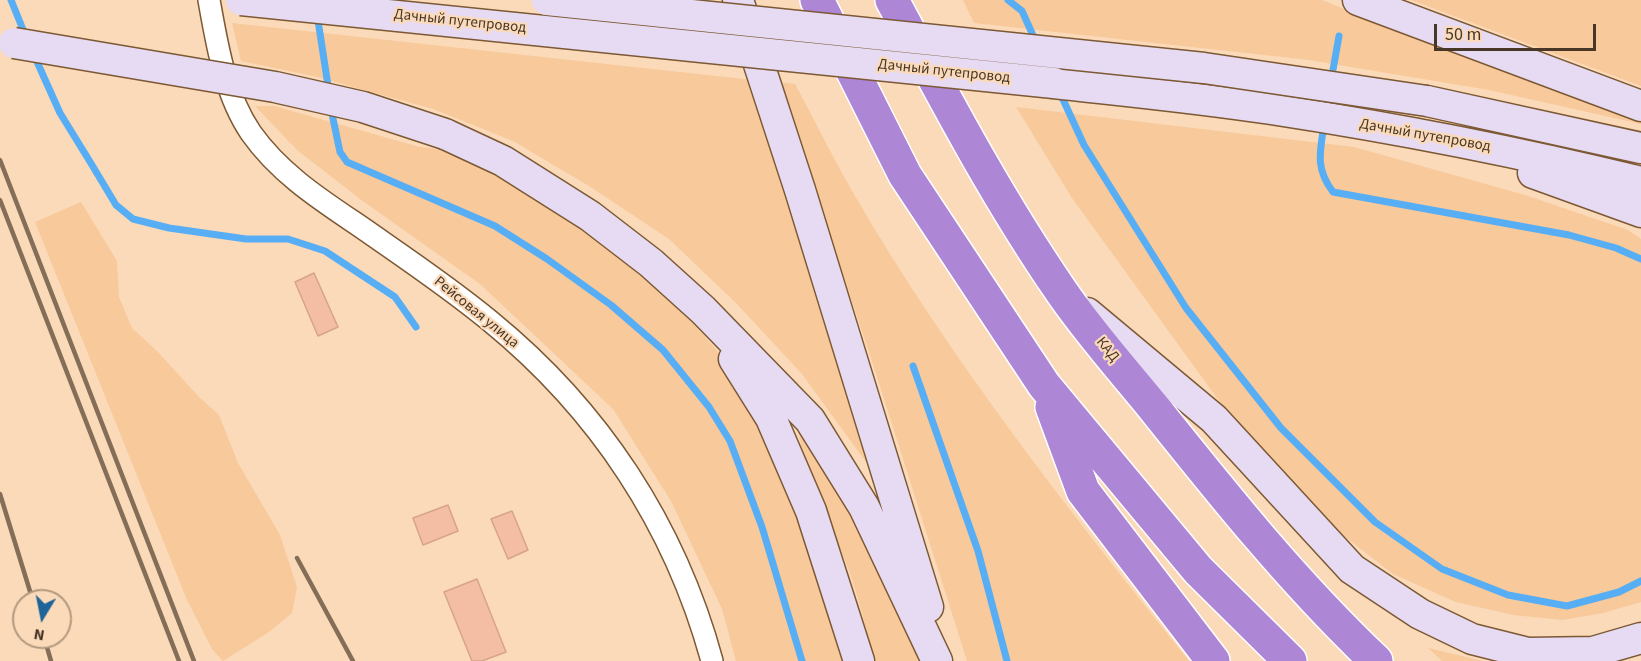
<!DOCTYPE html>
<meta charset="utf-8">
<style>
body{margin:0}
#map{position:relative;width:1641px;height:661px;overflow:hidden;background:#fbdab9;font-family:"Source Sans 3",sans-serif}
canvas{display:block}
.north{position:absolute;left:12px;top:589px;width:60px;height:60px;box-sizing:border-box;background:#fbdab9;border:2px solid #b3997f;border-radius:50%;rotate:190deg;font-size:16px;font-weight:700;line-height:24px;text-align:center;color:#483727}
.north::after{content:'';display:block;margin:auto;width:21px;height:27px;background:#1f6499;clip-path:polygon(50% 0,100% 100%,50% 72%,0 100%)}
.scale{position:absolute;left:1434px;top:24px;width:162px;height:27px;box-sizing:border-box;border:3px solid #483727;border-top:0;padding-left:8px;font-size:18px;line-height:21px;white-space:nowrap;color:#483727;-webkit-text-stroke:4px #fbdab9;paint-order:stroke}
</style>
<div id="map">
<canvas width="1641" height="661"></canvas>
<div class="north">N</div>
<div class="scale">50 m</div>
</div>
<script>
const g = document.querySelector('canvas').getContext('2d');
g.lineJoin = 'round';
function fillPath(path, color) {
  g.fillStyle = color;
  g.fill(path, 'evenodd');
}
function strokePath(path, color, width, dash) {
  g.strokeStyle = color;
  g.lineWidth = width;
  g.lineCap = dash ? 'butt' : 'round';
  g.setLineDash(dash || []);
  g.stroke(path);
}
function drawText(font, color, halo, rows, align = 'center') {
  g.font = font + ' "Source Sans 3",sans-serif';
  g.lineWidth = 4.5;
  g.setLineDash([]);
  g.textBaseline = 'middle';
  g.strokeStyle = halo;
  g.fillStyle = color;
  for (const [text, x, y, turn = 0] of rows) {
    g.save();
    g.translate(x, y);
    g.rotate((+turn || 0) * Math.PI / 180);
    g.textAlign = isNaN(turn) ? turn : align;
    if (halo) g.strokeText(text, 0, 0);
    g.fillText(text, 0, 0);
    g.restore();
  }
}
fillPath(new Path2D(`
 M963,0H1322L1461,56L1641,122V124L1489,90L1309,60L974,23Z
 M1411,0H1641V86Z
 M232,23L753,80L870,458L866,462L802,374L736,303L669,239L589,186L513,141L433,109L317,77L241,61Z
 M778,82L795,84C815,121 834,160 855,196C951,361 1070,512 1189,661H967L872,361Z
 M255,106H274L420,147C465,150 502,174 539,198C623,252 728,340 770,432C781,455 787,481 795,505C812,557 829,609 846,661H736L722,609L671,501L613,409L480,284L364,202L297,150Z
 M1016,107L1354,147L1525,195L1628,230L1641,239V602L1603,613L1563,620L1513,615L1456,602L1393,574L1283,489L1072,198Z
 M81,202L117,261L119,297L132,328L159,353L199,397L219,415L238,463L280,535L297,587L292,613L269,632L223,661L212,649L187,600L35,222Z
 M799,429H810L928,661H875C866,630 859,598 848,568C839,542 796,449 799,429Z
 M1428,648L1483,661H1442Z`), '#f7c99b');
strokePath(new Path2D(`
 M11,0L26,37
 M1008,0L1022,11L1036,42
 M317,14L329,92
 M34,55L60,113L92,165L116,205L133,219L169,228L246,239H288L325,251L395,297L416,327
 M1331,81L1339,36
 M1060,93L1084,145L1186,308L1281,428L1375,522L1442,569L1508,595L1567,606L1619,592L1641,581
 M331,109L340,152L347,162L495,226L547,259L611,305L663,350L709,407L730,441L762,527L802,661
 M1324,125C1320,152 1315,168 1333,192L1569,235L1616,248L1641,259
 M913,366L978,551L1007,661`), '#58aef5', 7);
const building = new Path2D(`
 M314,273L338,327L318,336L295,282Z
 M448,505L458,531L423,545L413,518Z
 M512,511L528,550L508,559L491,519Z
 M477,579L506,652L482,661H472L444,592Z`);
fillPath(building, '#f4bea5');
strokePath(building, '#d7a38b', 1.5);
const minor = new Path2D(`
 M209,0C217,45 225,95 251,133C280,174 321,200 361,227C404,257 449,287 490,321C599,410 675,525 712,661`);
const secondary = new Path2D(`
 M738,0L800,190L928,607
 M1358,0L1641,106
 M1054,83C1126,91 1199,98 1271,109C1395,128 1519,152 1641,182
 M1427,101L1641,148
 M445,134L503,161L590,216L651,263L703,310L810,420L864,507L937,661
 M1533,173L1641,212
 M1087,313L1214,419L1352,569L1420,614L1472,639L1528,653L1593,652L1641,638
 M734,359L771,418L811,511L859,661`);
const motorway = new Path2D(`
 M817,0L905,175L1044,385L1198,570L1290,661
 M892,0C945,99 997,198 1061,291C1089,332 1123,370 1154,408C1225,497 1294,583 1376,661
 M1052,407L1083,491L1213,661`);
strokePath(minor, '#7c5833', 24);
strokePath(secondary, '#7c5833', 33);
strokePath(motorway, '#fff', 36);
strokePath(minor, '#fff', 21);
strokePath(secondary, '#e6dbf3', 30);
strokePath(motorway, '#ad86d6', 33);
strokePath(new Path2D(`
 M0,160L194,661
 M0,200L179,661
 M0,494L33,601
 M297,558L353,661
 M44,637L51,661`), '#846e58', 4.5);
const secondaryBridge = new Path2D(`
 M241,0L1054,83
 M547,0L1204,68L1427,101
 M14,43L275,87L363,107L445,134`);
strokePath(secondaryBridge, '#7c5833', 33, []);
strokePath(secondaryBridge, '#e6dbf3', 30);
drawText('15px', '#483727', '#fbdab9', [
 ["Дачный путепровод",460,22,6],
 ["Дачный путепровод",944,72,6],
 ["Дачный путепровод",1425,136,10],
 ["Рейсовая улица",476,313,39],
 ["КАД",1107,350,51]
]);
</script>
